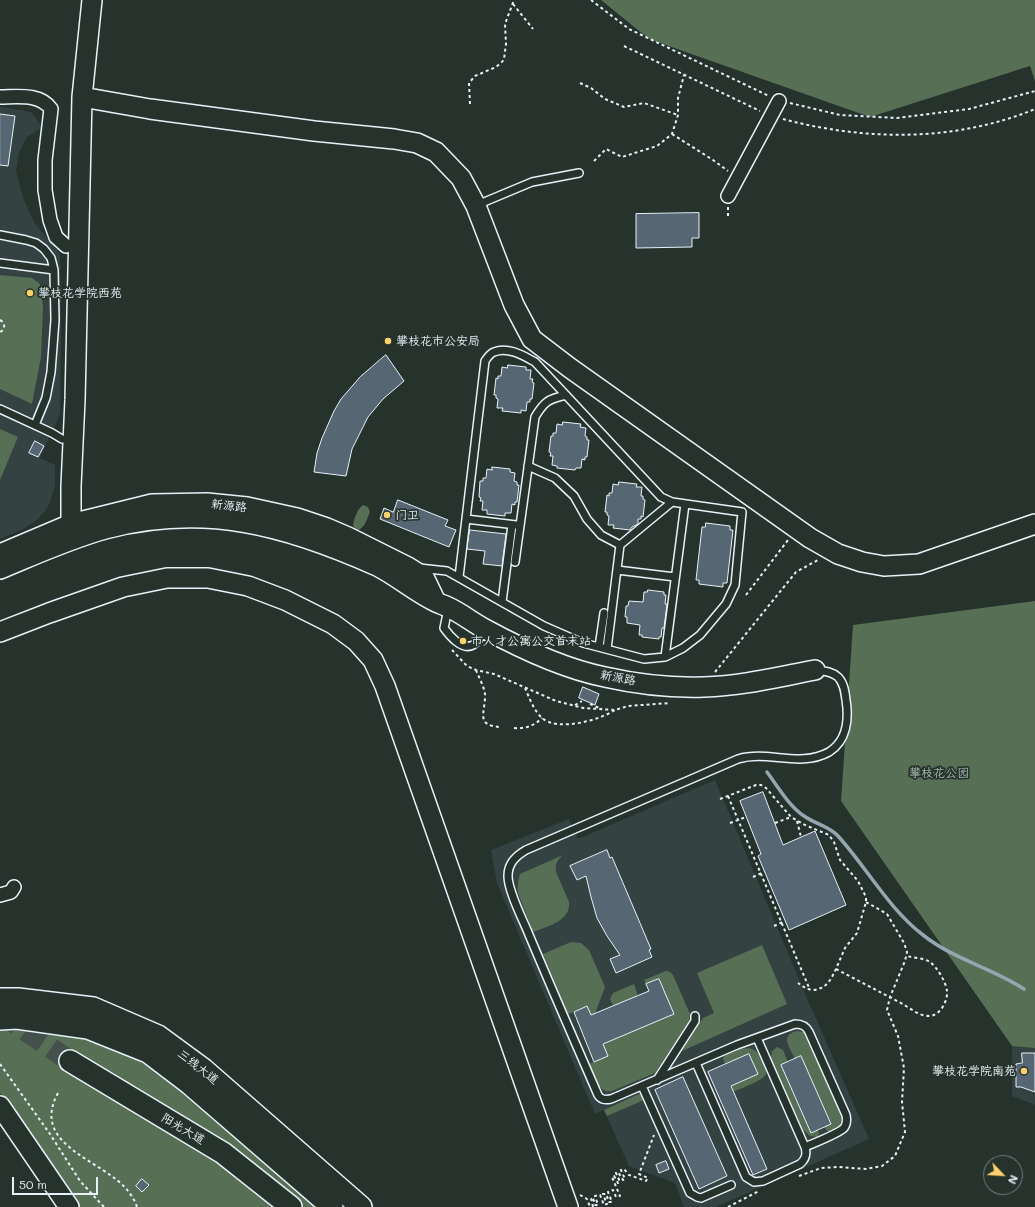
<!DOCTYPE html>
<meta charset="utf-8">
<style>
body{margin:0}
#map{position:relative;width:1035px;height:1207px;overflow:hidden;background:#26332d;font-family:Mali,sans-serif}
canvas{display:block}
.north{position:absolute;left:983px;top:1155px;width:40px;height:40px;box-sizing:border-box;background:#26332d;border:1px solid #747f7e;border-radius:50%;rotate:115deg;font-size:11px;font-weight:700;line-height:16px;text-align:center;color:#e8f1f8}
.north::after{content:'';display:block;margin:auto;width:14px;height:18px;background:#ffd166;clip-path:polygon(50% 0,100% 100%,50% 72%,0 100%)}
.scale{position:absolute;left:12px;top:1177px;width:86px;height:18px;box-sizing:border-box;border:2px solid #e8f1f8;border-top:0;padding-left:5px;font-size:12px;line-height:14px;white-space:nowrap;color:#e8f1f8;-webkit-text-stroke:3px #26332d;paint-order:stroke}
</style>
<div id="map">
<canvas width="1035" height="1207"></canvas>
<div class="north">N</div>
<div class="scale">50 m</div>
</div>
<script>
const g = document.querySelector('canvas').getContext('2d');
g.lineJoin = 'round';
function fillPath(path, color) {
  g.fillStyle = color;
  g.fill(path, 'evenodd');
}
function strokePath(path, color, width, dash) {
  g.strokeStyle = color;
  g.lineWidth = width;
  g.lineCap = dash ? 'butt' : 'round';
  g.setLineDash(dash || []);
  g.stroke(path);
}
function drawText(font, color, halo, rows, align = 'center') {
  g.font = font + ' Mali,"LXGW WenKai TC",sans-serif';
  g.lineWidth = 3.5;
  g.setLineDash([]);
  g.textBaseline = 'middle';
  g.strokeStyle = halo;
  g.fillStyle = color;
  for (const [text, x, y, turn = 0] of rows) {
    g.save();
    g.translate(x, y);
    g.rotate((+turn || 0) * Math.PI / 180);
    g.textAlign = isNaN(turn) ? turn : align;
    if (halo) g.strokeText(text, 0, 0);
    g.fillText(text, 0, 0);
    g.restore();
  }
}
fillPath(new Path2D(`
 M0,107L31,112L42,127L27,137L19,152L16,171L23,198L34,222L60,254L61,333L60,414L40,458L55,465V486L51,499L46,510L37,520L23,529L0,539Z
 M715,780L806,996L869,1139L716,1207H684L675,1183L629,1166L604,1110L595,1114L497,883L491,850L569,819L578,839Z
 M1035,1045V1105L1012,1096V1046Z`), '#354242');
fillPath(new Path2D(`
 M601,0H1035V81L1030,66L870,117L649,39Z
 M0,275L32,278L40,284L43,307L41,357L32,404L0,389Z
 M0,429L18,437L0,480Z
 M363,505L368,507L370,512C367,518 365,529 357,530L353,526C354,519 357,509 363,505Z
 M1035,601V1048L1012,1046L841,801L853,625Z
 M563,855C557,860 555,864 556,872L569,902C571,921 548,926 533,932L518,893C517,886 518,881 520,874Z
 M571,942L581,943L589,950L605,987L593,1019L587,1007L568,1014L543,954Z
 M762,945L787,1004L682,1051L703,1018L714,1013L697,973Z
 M666,971L670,972L673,975L690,1014L689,1021L655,1073L612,1091C597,1094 594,1074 589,1064L607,1056L603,1044L673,1014L659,979L646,984L644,980Z
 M634,984L638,996L613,1006L610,999L613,993Z
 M18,1025L87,1034L144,1060L186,1090L318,1207H78L0,1093V1029Z
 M797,1031L804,1032L807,1035L842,1115L840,1126L829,1132L827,1131L824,1127L831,1123L801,1056L795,1059C790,1048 779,1035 797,1031Z
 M777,1047L783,1050L788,1062L781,1065L811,1133L818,1130L819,1133L818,1137L810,1136L803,1130L771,1058L772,1051Z
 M748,1048C755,1049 758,1052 761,1059C763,1063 767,1069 766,1074C764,1080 740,1089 733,1092L731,1086L758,1074L749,1054L725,1064L723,1058L724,1056L741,1049Z
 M641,1093L644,1100L607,1116L604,1110Z`), '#566f55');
strokePath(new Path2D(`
 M767,772C778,787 789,806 804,816C815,824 829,826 838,836C867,868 888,908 923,935C953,959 992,968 1024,989`), '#94a7af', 3.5);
const building = new Path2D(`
 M0,114L15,116L8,166L0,165Z
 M699,213V238H692V247L636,248V214Z
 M386,355L404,381L383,399L368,417L352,449L346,476L314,472L317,453L322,438L334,411L341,399L360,377Z
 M508,365L526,367V370H531L530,379H533L532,382L534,383L532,399H530V402H527L526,411L521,410V413L502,411L503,408H497L498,399L496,398V395H494L496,378L498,379V376H501L502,367L507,368Z
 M563,422L581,424L580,427L586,428L585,436L587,437V440H589L587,457H585V460L582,459L581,468H576L575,470L557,468V466L552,465L553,456H550L551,453L549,452L551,436H553V433H556L557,424L562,425Z
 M35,441L44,446L38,457L29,453Z
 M492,467L510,469V472L515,473L514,481L517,482V485H519L517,502H515V505L512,504L511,513H505V516L487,514V510H482L483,501H480L481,498L479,497L480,481H483V478H486L487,469L492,470Z
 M619,482L637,484L636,487H642L641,496H643V499L645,500L643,517L641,516V519H638V524L632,527L630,530L613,528L614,525H608L609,516L607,515V512H605L607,495L609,496V493H612L613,484L618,485Z
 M398,500L448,520L445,526L456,530L449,547L380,519L384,508L393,512Z
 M706,523L730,526V530H733L727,583H723V587L699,584V580H696L702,527H705Z
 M470,530L506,534L502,566L483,564L485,551L467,549Z
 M648,590L664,592V595H666L665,604H667L664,628H662L661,637H659V639L642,637V635H639L640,625L627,623V617H625L626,606H628L629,601L643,602L644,592H647Z
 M583,687L599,694L595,705L579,698Z
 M763,792L783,845L815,831L846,905L789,930L758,856L761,854L740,801Z
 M607,850L610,858L612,857L651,949L649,950L652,957L616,973L610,959L620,955L607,936L597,918L591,897L586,876L577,880L570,866Z
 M659,979L674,1014L603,1044L608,1056L594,1062L574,1012L587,1006L591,1015L649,991L646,984Z
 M1022,1053H1035V1092L1021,1087H1016V1064L1022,1063Z
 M749,1054L758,1074L731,1086L767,1169L753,1175L708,1072Z
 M801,1056L831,1124L811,1133L781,1065Z
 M683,1077L727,1176L699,1189L655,1090Z
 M666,1161L669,1169L659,1173L656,1165Z
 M142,1179L149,1185L142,1192L136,1186Z`);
fillPath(building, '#576673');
strokePath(building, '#e8f1f8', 1);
strokePath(new Path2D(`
 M0,1013L70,1061`), '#43504b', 21, [21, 10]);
const lane = new Path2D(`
 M477,205L532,182L579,173
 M0,235L26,240L36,243L44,249L51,258L54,270L55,320L51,372L46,398L35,425
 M0,263L54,270
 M0,409L52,433L62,439
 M528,466L555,478L574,496L587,519L601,535L620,545
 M466,519L516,525
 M515,562L535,417C544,402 548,399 566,395
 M419,568L447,571L544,626L583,643L644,659L665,657L683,648L700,635L726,604L735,585L742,512L672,502L661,497L535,362C524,356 508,346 494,352C491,353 487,358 485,361L459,577
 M617,570L675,577
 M502,602L512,525
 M448,609L444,628C449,635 462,651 473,645C478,643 482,634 485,629
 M599,647L604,613
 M607,649L620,545L672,502
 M665,657L685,504
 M696,1063L746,1177L754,1182L763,1181L800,1164C806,1159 807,1154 805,1147L757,1038
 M657,1080L695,1021V1016
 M642,1086L690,1193L697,1197L701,1198L731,1185
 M805,1147C814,1143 838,1134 844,1128C847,1124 847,1120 846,1115L809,1032C806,1026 802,1024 795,1024L737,1045L611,1099C605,1100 601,1100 598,1095C574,1040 550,985 527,930C521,916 508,890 508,876C508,863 516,856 526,850L738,759C768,750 800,768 829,752C847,741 849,719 846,700C845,692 844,683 838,677C832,671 823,671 815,670`);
const street = new Path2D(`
 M0,97C17,97 40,93 51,109L45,160V190L50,220L56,237L66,246
 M728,196L779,101
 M0,895L11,892L14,887`);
const secondary = new Path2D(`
 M82,97L150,109L314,131L394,139L417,143L436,152L461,178L476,206L514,305L532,339L570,368L810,538L838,554L862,562L884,566L919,564L1035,524
 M71,540V486L75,400L82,97L92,0
 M0,554L71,524L152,504L207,503L247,507L297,518L327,528L348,537L408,567L424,577L436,602
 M0,569C34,555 69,539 105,529C205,503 285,525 377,566C397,576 415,592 436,602C440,604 444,605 448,607C461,613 472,622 485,629C520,648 565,669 605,677C636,684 671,688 704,687C741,686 778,677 815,670
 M0,632L49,613L123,587L167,578H208L248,586L285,600L333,624L356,641L373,660L385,686L568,1207
 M0,1106L69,1207`);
const primary = new Path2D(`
 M0,999H18L93,1008L158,1036L203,1069L361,1207
 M0,1019L17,1018L88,1028L148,1052L190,1084L332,1207
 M70,1061L223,1153L291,1207`);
strokePath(lane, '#e8f1f8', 10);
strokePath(street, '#e8f1f8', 16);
strokePath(secondary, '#e8f1f8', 22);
strokePath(primary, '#e8f1f8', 24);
strokePath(new Path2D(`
 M591,0L629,29L769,96
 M513,4L533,29
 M624,46L760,111
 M580,83L591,88L605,99L624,107L644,103L678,115
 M790,103L840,115L897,118L969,109L1035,91
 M470,104L469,83L475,76L496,67L502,62L504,59L506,44L505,24L514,0
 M783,119C865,141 955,142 1035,109
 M672,134L713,160L728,171
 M594,161L606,149L622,157L657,146L672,134L678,115V98L684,75
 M728,216V207
 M0,320C6,323 5,330 0,332
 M746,595L788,540
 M452,650L467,666L476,670L494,674L556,701L583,708L615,710L628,706L670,703
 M476,670C479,678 484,686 485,694C486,711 474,726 501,727
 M715,672L796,572L818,560
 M525,688C529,697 534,711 542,718C558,732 600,720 615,710
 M590,704L602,709
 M575,705L582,701
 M514,728C525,729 534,726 542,718
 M728,796L810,990
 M720,799L756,785H761L766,788L791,817L805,825L829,835L834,842L840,860L858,881L866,897V902L857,933L845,948L836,969L831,979L824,987L815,990L807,989L798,983
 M797,821L801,837
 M730,823L746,817
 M775,823L791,817
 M753,877L764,872
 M774,926L785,921
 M836,969C857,980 878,991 899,1002C909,1007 918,1016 929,1016C940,1016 948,1001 947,991C946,982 937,967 930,962C924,958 914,958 907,956
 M0,1064L50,1134L80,1181L104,1207
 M58,1093C29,1146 104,1160 128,1191C132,1196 135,1201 137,1207
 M799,1176L821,1168L838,1167L866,1169L882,1166L895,1156L905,1132L902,1102L904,1068L898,1036L887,1010L890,997L905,961L907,952L904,943L887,914L866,902
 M580,1195L587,1199L590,1207
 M593,1207L591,1198H593L595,1205H598L595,1196L600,1195L604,1205L607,1204L603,1194H606L609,1202H612L608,1192L613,1190L616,1197L620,1196L612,1177L614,1176L618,1183L620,1182L616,1173L618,1172L623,1180L625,1179L621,1170L624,1169L629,1175L646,1181L648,1178L639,1174L654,1135
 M728,1207L759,1191`), '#e8f1f8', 2, [3, 3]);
strokePath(lane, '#26332d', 7);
strokePath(street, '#26332d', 13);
strokePath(secondary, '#26332d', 19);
strokePath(primary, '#26332d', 21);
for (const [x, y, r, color] of [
 [30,293,4,"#ffd166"],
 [388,341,4,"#ffd166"],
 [387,515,4,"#ffd166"],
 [463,641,4,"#ffd166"],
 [1024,1071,4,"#ffd166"]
]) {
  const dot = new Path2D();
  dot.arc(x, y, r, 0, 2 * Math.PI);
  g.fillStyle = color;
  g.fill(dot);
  strokePath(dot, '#26332d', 1.5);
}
drawText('12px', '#e8f1f8', '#26332d', [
 ["攀枝花学院西苑",38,293],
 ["攀枝花市公安局",396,341],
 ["门卫",395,515],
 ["市人才公寓公交首末站",471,641],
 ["攀枝花学院南苑",1016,1071,"right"]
], 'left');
drawText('12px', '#e8f1f8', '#26332d', [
 ["新源路",229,506,6],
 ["新源路",618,678,10],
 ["三线大道",198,1067,38],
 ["阳光大道",183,1129,31]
]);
drawText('12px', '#aebdb7', '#26332d', [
 ["攀枝花公园",939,773]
]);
</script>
